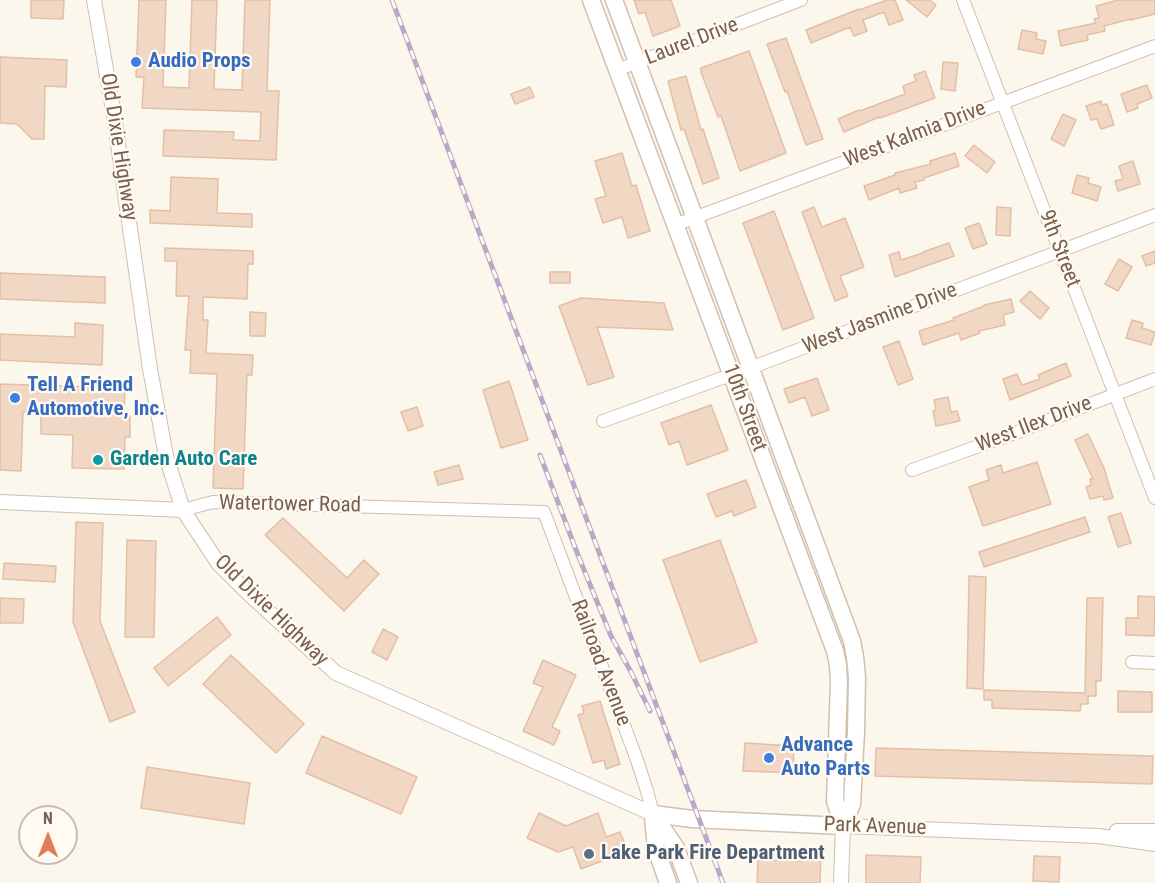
<!DOCTYPE html>
<style>
body{margin:0}
#map{position:relative;width:1155px;height:883px;overflow:hidden;background:#fcf7ec;font-family:"Roboto Condensed",sans-serif}
canvas{display:block}
.north{position:absolute;left:18px;top:805px;width:60px;height:60px;box-sizing:border-box;background:#fffaf2;border:2px solid #c9bcb0;border-radius:50%;rotate:0deg;font-size:16px;font-weight:700;line-height:24px;text-align:center;color:#785f4e}
.north::after{content:'';display:block;margin:auto;width:21px;height:27px;background:#e27a55;clip-path:polygon(50% 0,100% 100%,50% 72%,0 100%)}
</style>
<div id="map">
<canvas width="1155" height="883"></canvas>
<div class="north">N</div>
</div>
<script>
const g = document.querySelector('canvas').getContext('2d');
g.lineJoin = 'round';
function fillPath(path, color) {
  g.fillStyle = color;
  g.fill(path, 'evenodd');
}
function strokePath(path, color, width, dash) {
  g.strokeStyle = color;
  g.lineWidth = width;
  g.lineCap = dash ? 'butt' : 'round';
  g.setLineDash(dash || []);
  g.stroke(path);
}
function drawText(font, color, halo, rows, align = 'center') {
  g.font = font + ' "Roboto Condensed",sans-serif';
  g.lineWidth = 4.5;
  g.setLineDash([]);
  g.textBaseline = 'middle';
  g.strokeStyle = halo;
  g.fillStyle = color;
  for (const [text, x, y, turn = 0] of rows) {
    g.save();
    g.translate(x, y);
    g.rotate((+turn || 0) * Math.PI / 180);
    g.textAlign = isNaN(turn) ? turn : align;
    if (halo) g.strokeText(text, 0, 0);
    g.fillText(text, 0, 0);
    g.restore();
  }
}
const building = new Path2D(`
 M31,0H64L63,19L31,18Z
 M139,0H166L163,87L189,88L192,0H217L214,89L242,90L245,0H270L267,91H279L276,160L163,156L164,130L234,132L233,140L260,141L261,112L142,108L144,77H136Z
 M634,0H671L680,26L653,36L645,12L639,14Z
 M887,0H895L903,20L889,25L884,12L863,20L867,31L854,36L850,27L811,43L806,30L859,9V10Z
 M906,0H930L936,5L927,17Z
 M1118,0H1155V14L1131,20V19L1104,26L1105,31L1087,35L1088,40L1061,46L1058,31L1096,23L1094,19L1099,18L1096,6Z
 M1022,30L1037,33L1036,39L1046,41L1043,54L1018,49Z
 M786,38L823,139L806,145L787,91L785,92L767,44Z
 M749,51L786,153L740,171L721,116L718,117L701,72V68Z
 M0,57L67,60L66,87L45,86L44,139H32L17,124L0,123Z
 M943,62L958,63L955,91L941,89Z
 M925,71L935,98L880,118L879,117L844,132L838,119L859,110L860,111L905,94L903,86L916,81L914,75Z
 M686,76L701,130L703,129L719,178L703,184L684,129L681,130L668,81Z
 M1147,85L1152,98L1137,104L1138,108L1127,112L1121,94Z
 M530,87L534,97L515,104L511,94Z
 M1101,101L1102,105L1107,104L1114,125L1101,129L1097,119L1091,120L1086,106Z
 M1063,114L1076,120L1064,146L1051,139Z
 M974,145L995,162L987,173L965,156Z
 M622,153L632,186L636,185L650,231L628,238L622,217L603,223L595,199L606,196L595,161Z
 M955,153L959,166L924,178V180L915,182L917,188L900,193L899,188L869,200L864,186L895,175V173L931,164L930,161Z
 M1133,161L1140,184L1118,191L1115,181L1123,179L1119,166Z
 M1077,175L1089,178L1088,183L1101,187L1097,201L1072,193Z
 M171,177L218,179L217,213L252,214V227L150,223V210L170,211Z
 M814,207L822,227L845,218L864,267L840,276L848,296L835,301L802,212Z
 M997,207L1011,208L1010,236L996,235Z
 M774,211L814,318L783,330L743,223Z
 M979,223L987,244L973,249L965,228Z
 M949,243L954,256L895,277L889,255L899,252L901,260L923,253V252Z
 M165,248L253,251V264H248L247,299L203,297V320H208L206,353L253,355L252,375H247L243,489L213,488L217,374L190,373L191,350H185L189,296H176L177,261H165Z
 M1155,251V263L1146,266L1142,256Z
 M1119,259L1132,267L1118,291L1105,284Z
 M550,272H570V283H550Z
 M0,273L105,277V303L0,299Z
 M1030,291L1049,308L1040,319L1020,301Z
 M581,298L664,303L673,330L597,327L614,377L588,385L559,306Z
 M1011,299L1014,312L1003,315L1005,325L979,331L980,333L961,340L959,333L923,345L919,331L954,320L953,318L984,306V305Z
 M250,312L266,313L265,336H250Z
 M1132,320L1143,323L1142,328L1155,332L1151,345L1126,338Z
 M75,323L103,325L102,365L0,360V334L75,337Z
 M899,341L913,379L898,385L883,347Z
 M1066,363L1071,376L1010,400L1003,379L1017,374L1022,385L1040,379L1038,375Z
 M817,378L829,410L812,416L805,397L789,403L784,389Z
 M509,381L528,440L501,448L483,390Z
 M0,384L125,388L124,415L130,416V437H125L124,469L72,468L73,435L41,434V412H23L21,471L0,470Z
 M948,397L951,412L957,411L960,421L936,426L933,411L936,410L934,400Z
 M711,405L728,450L687,465L679,441L669,445L661,423Z
 M417,407L423,426L408,431L401,412Z
 M1088,434L1104,468L1113,498L1104,500L1103,496L1090,499L1086,487L1091,485L1090,479H1093L1075,440Z
 M1037,462L1051,504L983,526L969,487L989,480L986,470L1001,465L1003,473Z
 M459,465L463,479L438,485L434,472Z
 M746,480L756,507L734,516L732,511L716,517L707,494Z
 M1121,513L1131,543L1118,547L1108,517Z
 M1085,517L1090,532L984,567L979,552Z
 M283,518L347,578L364,560L379,574L344,611L265,535Z
 M76,522L103,523L100,621L135,712L110,722L73,622Z
 M127,540L156,541L154,637H125Z
 M720,540L757,642L700,662L663,560Z
 M4,563L56,566L55,582L3,579Z
 M969,576L986,577L983,689L967,688Z
 M1138,596L1155,597L1154,636L1126,635V618H1138Z
 M0,598L24,599L23,623H0Z
 M1087,598H1103L1101,681H1096V696H1088V704H1081L1080,711L992,708V700H984V690L1085,693Z
 M217,617L231,635L168,686L154,668Z
 M383,629L398,637L387,660L372,652Z
 M231,655L304,724L276,753L203,684Z
 M543,660L576,675L552,727L560,731L554,745L523,731L543,687L533,683Z
 M1118,691L1152,692V712H1118Z
 M600,701L620,764L606,769L604,760L593,763L578,715L584,713L582,706Z
 M322,736L417,777L401,814L306,773Z
 M745,743L794,746L793,773L743,771Z
 M876,748L1153,756L1152,784L875,776Z
 M147,767L250,783L244,824L141,808Z
 M539,813L566,826L598,813L606,837L620,832L628,851L581,869L573,847L558,852L527,838Z
 M801,847L821,848L820,883H757L758,860L801,861Z
 M866,855L921,857L920,883H866Z
 M1034,856L1060,857L1059,882L1033,881Z`);
fillPath(building, '#f1d8c4');
strokePath(building, '#e4bfa4', 1.5);
const minor = new Path2D(`
 M963,0L1155,498
 M617,70L801,0
 M675,225L1155,46
 M603,421L750,368L1155,215
 M912,470L1007,436L1155,379
 M183,510L213,502L544,512L637,760L647,791L653,814
 M1132,662L1155,663`);
const tertiary = new Path2D(`
 M94,0L114,116L150,369L166,456L183,510L218,563L249,594L336,673L653,814
 M0,502L183,510
 M1117,831H1155
 M841,883L843,826L1098,836L1155,844`);
const secondary = new Path2D(`
 M591,0L835,651L838,665L839,683L835,801L843,826
 M614,0L852,641L855,657L857,677L856,732L852,804L843,826
 M653,814L692,819L843,826
 M653,814L676,848L689,883
 M653,818L656,849L668,883`);
strokePath(minor, '#cfbfb0', 14);
strokePath(tertiary, '#cfbfb0', 16);
strokePath(secondary, '#d2c0ae', 19);
strokePath(minor, '#fff', 12);
strokePath(tertiary, '#fff', 14);
strokePath(secondary, '#fff', 16);
const rail = new Path2D(`
 M392,0L723,883
 M540,455L578,555L611,636L631,672L650,711`);
strokePath(rail, '#bba8c8', 5);
strokePath(rail, '#fffaf2', 3, [9]);
for (const [x, y, r, color] of [
 [136,62,6,"#3f7fe0"],
 [15,398,6,"#3f7fe0"],
 [98,460,6,"#0f9aa8"],
 [769,758,6,"#3f7fe0"],
 [589,854,6,"#5c6f8a"]
]) {
  const dot = new Path2D();
  dot.arc(x, y, r, 0, 2 * Math.PI);
  g.fillStyle = color;
  g.fill(dot);
  strokePath(dot, '#fffaf2', 2);
}
drawText('21px', '#785f4e', '#fffaf2', [
 ["Laurel Drive",692,42,-21],
 ["West Kalmia Drive",915,135,-21],
 ["Old Dixie Highway",118,147,81],
 ["9th Street",1059,249,69],
 ["West Jasmine Drive",880,319,-21],
 ["10th Street",744,408,70],
 ["West Ilex Drive",1034,425,-21],
 ["Watertower Road",290,505,1],
 ["Old Dixie Highway",271,611,44],
 ["Railroad Avenue",600,663,69],
 ["Park Avenue",875,827,2]
]);
drawText('bold 21px', '#366cbe', '#fffaf2', [
 ["Audio Props",148,62],
 ["Tell A Friend",27,386],
 ["Automotive, Inc.",27,410],
 ["Advance",781,746],
 ["Auto Parts",781,770]
], 'left');
drawText('bold 21px', '#0d838f', '#fffaf2', [
 ["Garden Auto Care",110,460]
], 'left');
drawText('bold 21px', '#4e5e75', '#fffaf2', [
 ["Lake Park Fire Department",601,854]
], 'left');
</script>
